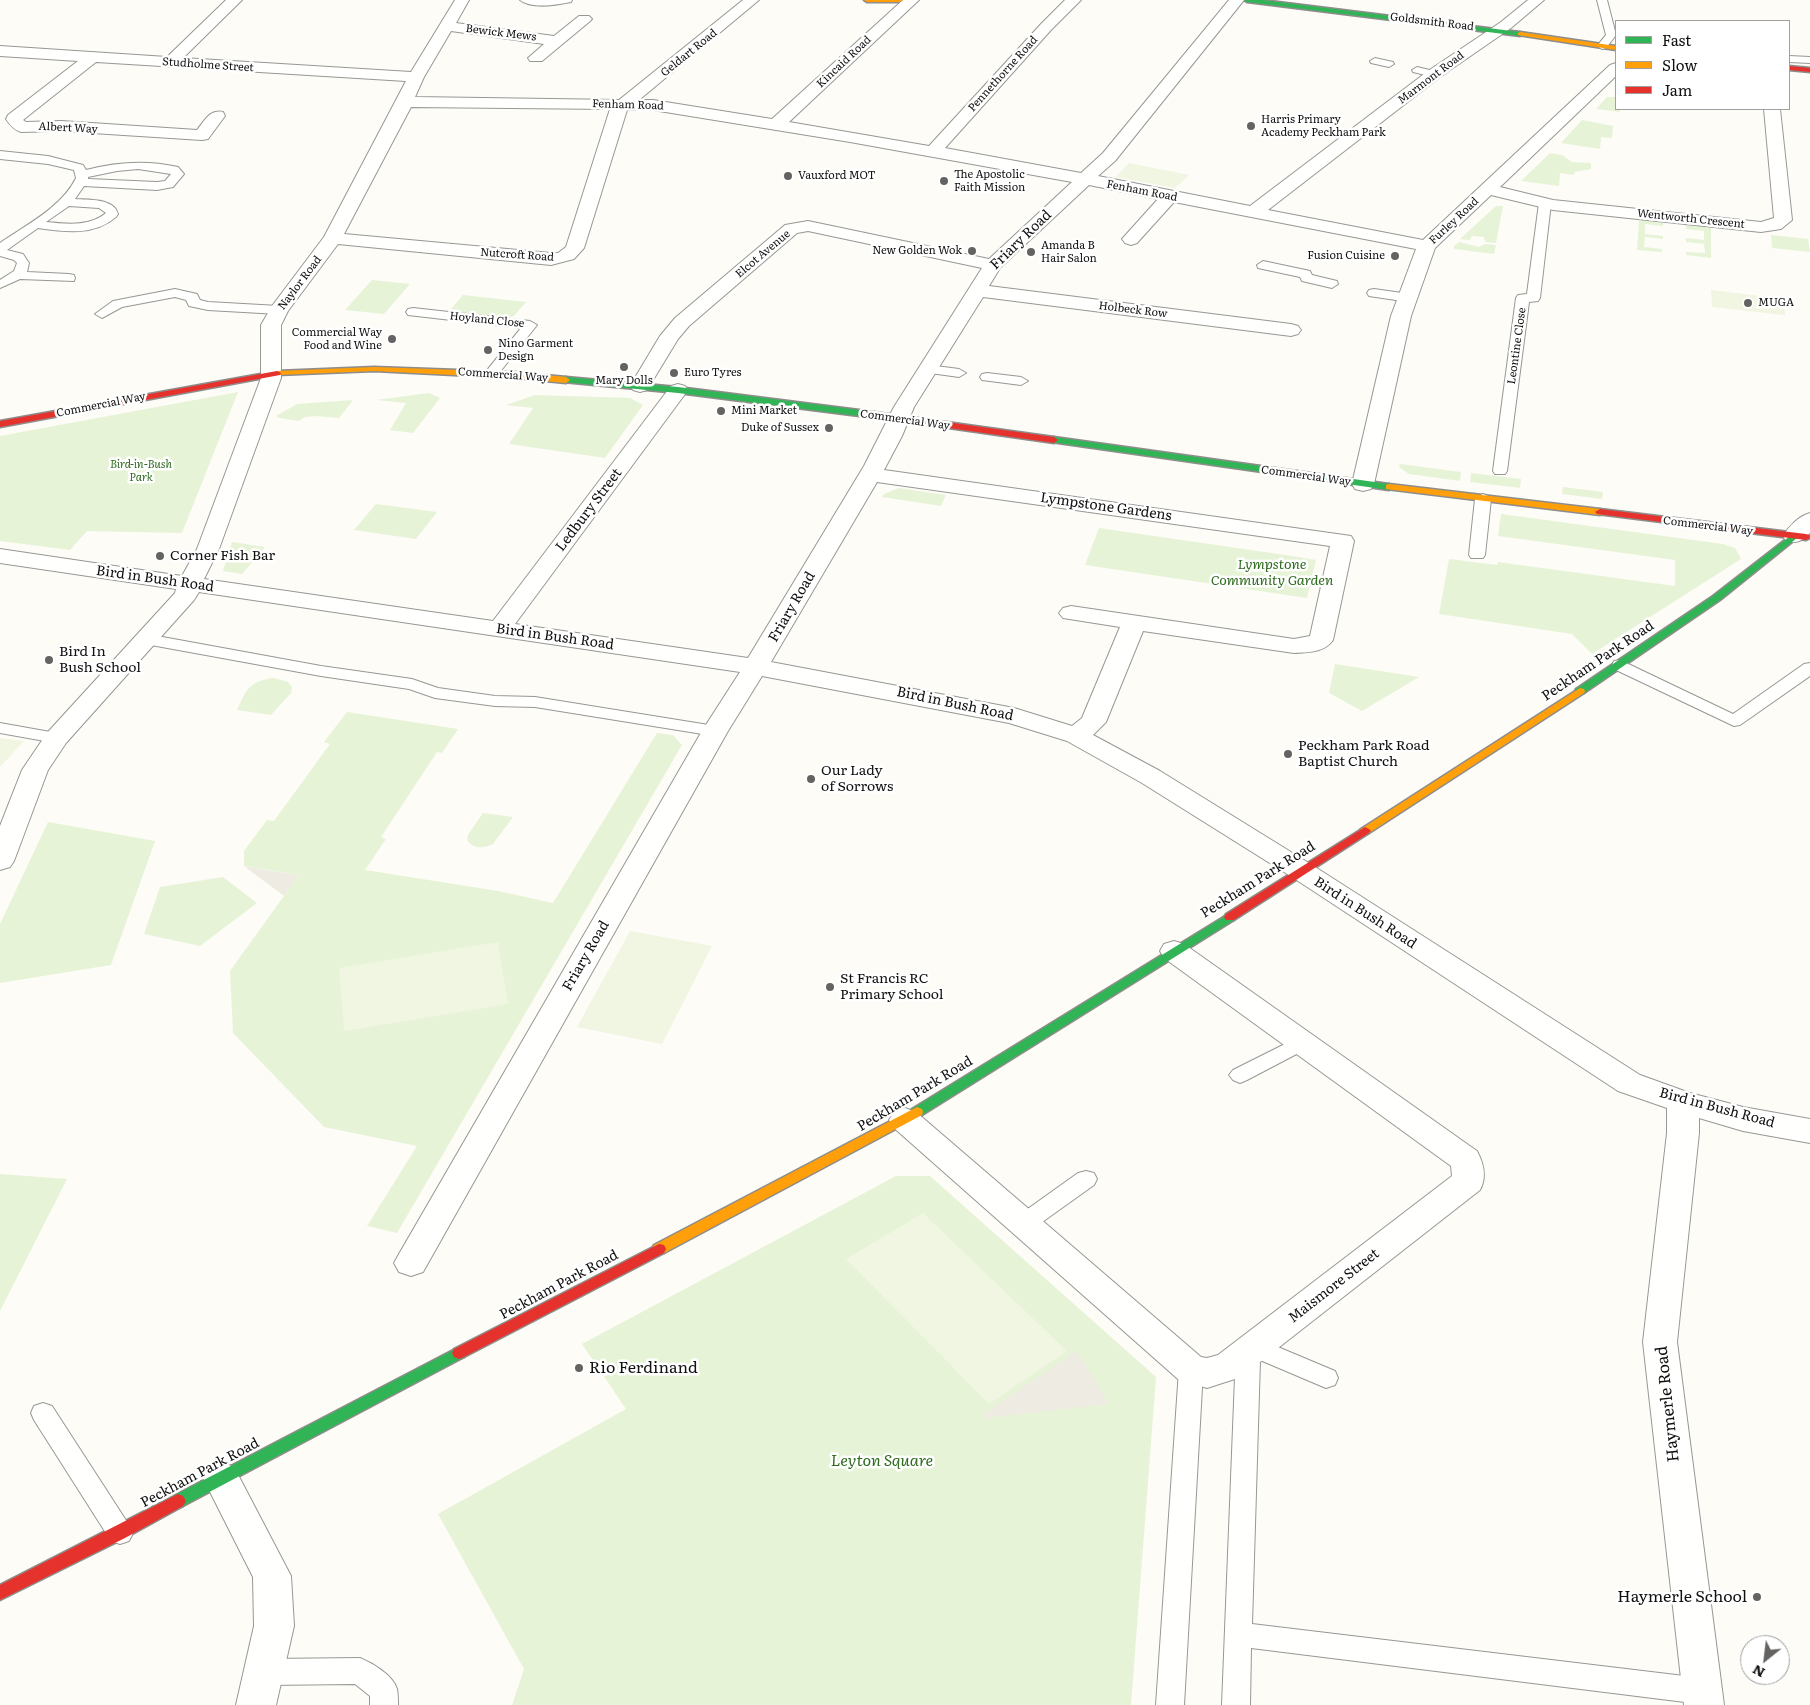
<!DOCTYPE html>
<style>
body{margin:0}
#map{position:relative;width:1810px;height:1705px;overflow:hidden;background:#fdfcf7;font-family:Literata,serif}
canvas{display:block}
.legend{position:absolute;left:1615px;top:20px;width:175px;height:90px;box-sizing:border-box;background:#fff;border:1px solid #a0a0a0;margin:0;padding:6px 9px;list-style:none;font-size:15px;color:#111}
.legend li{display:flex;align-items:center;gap:10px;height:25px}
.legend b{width:25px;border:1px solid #a0a0a0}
.north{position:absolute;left:1740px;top:1635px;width:50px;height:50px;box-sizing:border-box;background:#fff;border:1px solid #a0a0a0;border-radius:50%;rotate:209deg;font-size:14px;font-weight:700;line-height:20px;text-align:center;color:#111}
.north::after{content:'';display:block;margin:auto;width:18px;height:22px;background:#646362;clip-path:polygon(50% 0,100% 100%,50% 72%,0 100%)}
</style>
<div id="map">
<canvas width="1810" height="1705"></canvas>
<ul class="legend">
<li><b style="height:6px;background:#30b455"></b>Fast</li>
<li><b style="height:6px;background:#ff9f0a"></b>Slow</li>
<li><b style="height:6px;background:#e5322d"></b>Jam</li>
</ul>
<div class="north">N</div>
</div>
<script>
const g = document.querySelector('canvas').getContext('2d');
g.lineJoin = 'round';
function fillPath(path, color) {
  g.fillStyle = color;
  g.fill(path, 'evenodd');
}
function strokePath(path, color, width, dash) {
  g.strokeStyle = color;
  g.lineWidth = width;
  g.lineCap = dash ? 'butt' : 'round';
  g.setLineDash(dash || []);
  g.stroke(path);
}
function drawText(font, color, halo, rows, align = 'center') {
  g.font = font + ' Literata,serif';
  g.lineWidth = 5;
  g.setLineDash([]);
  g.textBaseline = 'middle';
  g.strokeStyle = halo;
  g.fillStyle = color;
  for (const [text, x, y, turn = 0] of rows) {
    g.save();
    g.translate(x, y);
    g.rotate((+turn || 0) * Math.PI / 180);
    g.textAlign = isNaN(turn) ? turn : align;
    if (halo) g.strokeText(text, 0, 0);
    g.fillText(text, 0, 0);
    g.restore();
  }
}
fillPath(new Path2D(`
 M1607,97H1616V109H1620V112L1596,109Z
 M1582,120L1613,126L1612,138L1601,137L1600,149L1561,143Z
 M1550,153L1562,155L1572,162L1591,163V169L1575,172L1574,175L1560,173L1559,186L1521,181Z
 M1496,206H1503L1496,243L1485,242L1484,237L1472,236L1470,240L1460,239Z
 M1639,220L1663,223V226L1645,224V234L1663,236V239L1645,237L1644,247L1662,249V252L1637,250Z
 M1686,225L1711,228V258L1686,255V252L1705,253L1704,244L1686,242V238L1704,240V231L1686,229Z
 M1771,235L1808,239L1810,252L1772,248Z
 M1459,242L1479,247L1485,244L1496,245L1494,254L1454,249V246Z
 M372,280L410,284L384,314L345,310Z
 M463,295L526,302L514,316L509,318L453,312L451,309Z
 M238,392L182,533L87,531L70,550L0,541V436Z
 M429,393L440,398L413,433L390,430L406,403L376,400Z
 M535,395L630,398L643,405L605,458L509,444L533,408L506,405Z
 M353,400L339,418L316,416L305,417L299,421L279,418L276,416L297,404Z
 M1400,464L1461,472L1460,481L1409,474L1399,467Z
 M1471,473L1521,479L1520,488L1470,482Z
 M1563,487L1603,492L1602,499L1562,494Z
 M899,488L946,495L941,506L882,497L884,494Z
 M376,504L437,512L416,539L354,530Z
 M1501,514L1723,544L1735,548L1741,559L1592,654L1572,634L1439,614L1449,559L1497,565L1498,562L1675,586V560L1498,536Z
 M1099,528L1292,556L1316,560L1307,598L1085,565Z
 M232,542L265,547L242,574L223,571Z
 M1335,664L1419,677L1362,711L1329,693Z
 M274,678L288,682L292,687L291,693L271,715L237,710C247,689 249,681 274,678Z
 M347,712L458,729L442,753L437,752L381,837L386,839L365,870L498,891L553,903L657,733L673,735L682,745L397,1233L367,1226L417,1146L324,1127L233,1033L230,971L299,875L244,866V851L267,820L274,821L330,744L324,742Z
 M483,813L513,817L493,844C484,848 474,850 467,840L468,835Z
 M48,822L155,841L111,965L0,983V924Z
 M223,877L257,903L200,946L144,934L160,887Z
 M0,1174L67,1179L0,1311Z
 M896,1176H930L1156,1377L1131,1705H512L524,1669L438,1514L626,1409L582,1344Z`), '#e7f3d7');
fillPath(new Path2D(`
 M1129,163L1189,175L1175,188L1116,177Z
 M1711,290L1784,299L1785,315L1712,307Z
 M0,738L24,741L0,767Z
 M630,931L712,946L662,1044L577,1027Z
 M498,942L508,1004L344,1031L339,968Z
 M923,1213L1067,1351L989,1404L846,1259Z`), '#f0f6e1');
fillPath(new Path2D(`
 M244,866L272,871L299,875L284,896Z
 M1077,1351L1109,1404L986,1418L982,1415Z`), '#edebe2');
const lane = new Path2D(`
 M520,0H572L571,2C557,5 531,9 520,0Z
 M1597,0H1607L1616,35L1606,48L1602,49L1597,46L1606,35Z
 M1789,56L1810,57V63L1789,62Z
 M1375,58L1393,62L1394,64L1389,67L1371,63L1370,61Z
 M1417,67L1438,72L1439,74L1434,77L1413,72L1412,70Z
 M0,151L48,156L83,165L86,170C116,162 147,160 178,167L184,174L173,187L157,190L84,186L75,199C88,200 114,198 118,214L116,217C94,236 65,232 38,228L7,250L23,254L29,263L27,272L69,274L74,275L75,278L74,281L20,279L0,288V280L14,271L17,263L14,260L0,256V243C26,225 62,207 76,178L74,170L48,164L0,159ZM138,169L171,174L165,181L157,182L88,179V177L117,171ZM69,206L99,208L106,213C89,227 67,224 46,222Z
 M1545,199L1551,203L1540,298L1538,301L1529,302L1507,471L1505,474H1495L1493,471L1516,298L1518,295L1527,294L1539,203Z
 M1263,261L1310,271L1312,275L1337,281L1338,284L1332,288L1302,281L1300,277L1258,268L1257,265Z
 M175,289L197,294L200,300L208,302L279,306L286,310L279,314L208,310L189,306L186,300L175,297L122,307L102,318L95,314L113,301Z
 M1374,289L1409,294L1416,298L1409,302L1369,296L1367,293L1369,290Z
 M413,308L530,321L537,325L496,377L491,378L484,374L521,328L408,315L406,312L408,309Z
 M928,365L959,369L966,373L959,377L923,372L921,369Z
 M987,373L1021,377L1028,381L1021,385L982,380L980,377L982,374Z
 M1483,494L1488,496L1491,499L1485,555L1483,558H1471L1469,555L1475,499L1478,496Z
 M146,634L321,666L412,679L438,688L495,696L535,697L715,726L721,727L724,731L721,735L715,736L535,707L495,706L435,698L409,689L321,676L140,643L138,639L140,635Z
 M1620,660L1733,714L1804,664L1810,663V676L1740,725L1734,726L1614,669L1612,665L1614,661Z
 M0,723L56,733L62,734L65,738L62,742L56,743L0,733Z
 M1301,1036L1308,1038L1311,1043L1308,1048L1247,1080L1240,1083L1233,1080L1229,1075L1233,1070Z
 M1086,1171L1094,1173L1097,1179L1094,1185L1031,1230L1023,1233L1015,1230L1012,1224L1015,1218L1078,1173Z
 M1254,1337L1335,1371L1338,1378L1335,1385L1326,1388L1260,1360L1252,1624L1701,1678L1711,1682L1715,1691L1711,1700L1701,1704L1251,1648L1250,1705H1222L1236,1352L1240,1345L1244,1344L1246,1340Z
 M1191,1360L1199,1363L1203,1370L1184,1705H1156L1179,1370L1183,1363Z
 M43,1403L52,1406L129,1525L133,1533L129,1541L120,1544L111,1541L34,1420L31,1413L34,1406Z
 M360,1658C372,1663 393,1675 397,1689C398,1694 398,1700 398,1705H370V1696L355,1684L265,1685L255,1681L251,1672L255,1663L265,1659Z`);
const street = new Path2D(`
 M226,0H242L183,58L411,72L455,0H469L456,23L554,36L579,16H589L592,19L589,22L542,61H530L528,58L544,44L451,31L424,77L415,97L619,100L743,0H759L639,100H653L772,119L903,0H919L789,122L929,146L1041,24L1065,0H1081L1051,30L945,148L1081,173L1103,153L1229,0H1244L1115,161L1098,176L1250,206L1428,71L1501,22L1528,0H1544L1511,28L1440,77L1268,210L1423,240L1610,65L1616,63V76L1500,187L1553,200L1761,222L1774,218L1764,109H1780L1792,220L1781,229L1761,232L1553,210L1491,195L1435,248L1411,316L1374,484L1371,489L1363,491L1355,489L1352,484L1391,316L1416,249L1174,202L1137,243L1131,245L1125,243L1122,239L1158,199L1089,185L1000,268L989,286L1291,324L1298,326L1301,330L1298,334L1291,336L983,297L914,407L902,436L884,470L1351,536L1354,541L1333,640C1324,653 1308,652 1294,653L1143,631L1106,722L1093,735L1160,771L1312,865L1640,1075L1690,1093L1743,1107L1810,1119V1143L1743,1131L1699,1118V1133L1677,1342L1724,1705H1684L1643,1342L1667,1133V1108L1618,1091L1292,877L1142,783L1067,741L1009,723L762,676L728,731L423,1272L411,1276L399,1272L394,1263L399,1254L702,731L740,672L199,592L194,600L66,743L48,770L14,861L10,867L0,870V826L22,770L47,733L175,593L176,589L0,563V549L182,576L197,549L261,378V325L272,306L324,237L406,81L96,62L23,120L26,122L61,121L197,130C205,120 210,109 223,112L225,116L208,139L202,140L61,131L21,132C14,130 10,125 6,119L8,115L78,61L0,56V46L167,57ZM411,107L610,109L566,247L558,253H551L344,234ZM627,110H653L850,142L1072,182L989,259L808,221L785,225L675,318L660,336L630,386L633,390L640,392L647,390L678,339L689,326L797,233L808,231L982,268L894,407L864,466L748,658L515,624L688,390L685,386L678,384L671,386L493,621L204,579L219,549L281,378V325L288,311L338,244L551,265L574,259L584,248ZM877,482L1330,546L1310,636L1294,639L1071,606L1063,608L1059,613L1063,618L1120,627L1082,718L1072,726L1014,708L771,662Z
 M1810,513V533C1802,541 1797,544 1786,541L1783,536C1789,526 1799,516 1810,513Z
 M1174,941L1184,944L1477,1151C1484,1164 1487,1177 1480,1190L1241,1377L1207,1388L1179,1380L894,1128L889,1120L894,1112L905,1108L916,1112L1201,1357L1207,1358L1218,1355L1452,1176L1451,1166L1164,958L1160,951L1164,944Z
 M221,1462L234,1467L291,1576L294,1626L276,1705H236L254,1626L253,1577L203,1478L208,1467Z`);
const fast = new Path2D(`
 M1244,0H1262L1520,32L1523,34L1520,36L1247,2Z
 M566,377L678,387L867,411L871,414L867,417L678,393L563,382V378Z
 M1054,437L1389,484L1394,487L1389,490L1051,442V438Z
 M1794,533L1797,534V538L1720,600L1584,693H1576L1575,691L1576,689L1713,596Z
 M1230,913L1236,917L1234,920L922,1115H912L911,1112L912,1109Z
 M459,1347L464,1349L466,1353L464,1357L183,1506L178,1508L173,1506L170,1501L173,1496Z`);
const slow = new Path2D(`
 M864,0H903L900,2H867Z
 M1520,32L1616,46V50L1518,35V33Z
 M374,367L514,372L566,377L570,380L566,383L514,378L374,371L277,375L273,373L277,371Z
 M1389,484L1600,509L1605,512L1600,515L1386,489V485Z
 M1580,688L1584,689L1585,691L1584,693L1369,833H1361L1359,831L1361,829Z
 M917,1107L922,1109L923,1112L922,1115L664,1253L659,1254L654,1253L652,1249L654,1245Z`);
const jam = new Path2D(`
 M1789,66L1810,68V72L1789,70Z
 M277,371L281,373L280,375L0,427V421Z
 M867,411L1054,437L1058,440L1054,443L864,416V412Z
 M1600,509L1806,534L1809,535L1810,538L1806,540L1597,514L1595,512Z
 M1365,827L1369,829L1371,831L1369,833L1234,920H1226L1224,917L1226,914Z
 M659,1244L664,1245L666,1249L664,1253L464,1357L459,1359L454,1357L452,1353L454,1349Z
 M178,1494L183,1496L186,1501L183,1506L125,1538L0,1600V1585Z`);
strokePath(lane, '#979795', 2);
strokePath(street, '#979795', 2);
strokePath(fast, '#8e8d8b', 3);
strokePath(slow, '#8e8d8b', 3);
strokePath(jam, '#8e8d8b', 3);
fillPath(lane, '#fffffe');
fillPath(street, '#fffffe');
fillPath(fast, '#30b455');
fillPath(slow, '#ff9f0a');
fillPath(jam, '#e5322d');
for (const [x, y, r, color] of [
 [1251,126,5,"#646362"],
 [788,176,5,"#646362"],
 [944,181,5,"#646362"],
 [972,251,5,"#646362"],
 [1031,252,5,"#646362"],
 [1395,256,5,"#646362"],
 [1748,303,5,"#646362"],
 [392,339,5,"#646362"],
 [488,350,5,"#646362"],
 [624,367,5,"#646362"],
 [674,373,5,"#646362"],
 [721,411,5,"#646362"],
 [829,428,5,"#646362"],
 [160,556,5,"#646362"],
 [49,660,5,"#646362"],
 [1288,754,5,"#646362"],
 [811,779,5,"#646362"],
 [830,987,5,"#646362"],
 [579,1368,5,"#646362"],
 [1757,1597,5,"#646362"]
]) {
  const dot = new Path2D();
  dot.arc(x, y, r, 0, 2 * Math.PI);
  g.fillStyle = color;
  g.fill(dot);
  strokePath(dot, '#fff', 2);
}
drawText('11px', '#111', '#fff', [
 ["Goldsmith Road",1432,22,7],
 ["Bewick Mews",501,33,7],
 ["Geldart Road",689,53,-39],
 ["Kincaid Road",844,62,-43],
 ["Studholme Street",208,65,4],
 ["Pennethorne Road",1003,74,-48],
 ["Marmont Road",1431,78,-37],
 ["Fenham Road",628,105,2],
 ["Albert Way",68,128,3],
 ["Fenham Road",1142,191,11],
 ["Wentworth Crescent",1691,219,6],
 ["Furley Road",1454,221,-43],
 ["Elcot Avenue",763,254,-40],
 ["Nutcroft Road",517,255,4],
 ["Naylor Road",300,283,-53],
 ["Holbeck Row",1133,310,7],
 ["Hoyland Close",487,320,6],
 ["Leontine Close",1517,346,-82],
 ["Commercial Way",503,375,4],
 ["Commercial Way",101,405,-11],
 ["Commercial Way",905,420,8],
 ["Commercial Way",1306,476,8],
 ["Commercial Way",1708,526,7]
]);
drawText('11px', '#111', '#fff', [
 ["Harris Primary",1261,120],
 ["Academy Peckham Park",1261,133],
 ["The Apostolic",954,175],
 ["Faith Mission",954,188],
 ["Vauxford MOT",798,176],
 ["Amanda B",1041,246],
 ["Hair Salon",1041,259],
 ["New Golden Wok",962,251,"right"],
 ["Fusion Cuisine",1385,256,"right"],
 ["MUGA",1758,303],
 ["Commercial Way",382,333,"right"],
 ["Food and Wine",382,346,"right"],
 ["Nino Garment",498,344],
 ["Design",498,357],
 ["Euro Tyres",684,373],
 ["Mary Dolls",624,381,"center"],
 ["Mini Market",731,411],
 ["Duke of Sussex",819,428,"right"]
], 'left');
drawText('italic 11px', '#2f6b1f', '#fff', [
 ["Bird-in-Bush",141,465],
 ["Park",141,478]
]);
drawText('14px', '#111', '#fff', [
 ["Friary Road",1021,240,-44],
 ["Lympstone Gardens",1106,507,8],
 ["Ledbury Street",589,510,-53],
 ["Bird in Bush Road",155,579,8],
 ["Friary Road",792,607,-60],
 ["Bird in Bush Road",555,637,8],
 ["Peckham Park Road",1598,661,-34],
 ["Bird in Bush Road",955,704,12],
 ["Peckham Park Road",1258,880,-32],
 ["Bird in Bush Road",1365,913,33],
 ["Friary Road",586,956,-60],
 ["Peckham Park Road",915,1094,-31],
 ["Bird in Bush Road",1717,1108,15],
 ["Peckham Park Road",559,1285,-28],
 ["Maismore Street",1334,1286,-38],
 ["Peckham Park Road",200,1473,-28]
]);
drawText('14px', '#111', '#fff', [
 ["Corner Fish Bar",170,556],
 ["Bird In",59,652],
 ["Bush School",59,668],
 ["Peckham Park Road",1298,746],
 ["Baptist Church",1298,762],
 ["Our Lady",821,771],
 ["of Sorrows",821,787],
 ["St Francis RC",840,979],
 ["Primary School",840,995]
], 'left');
drawText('italic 14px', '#2f6b1f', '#fff', [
 ["Lympstone",1272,565],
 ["Community Garden",1272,581]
]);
drawText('16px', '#111', '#fff', [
 ["Rio Ferdinand",589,1368],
 ["Haymerle School",1747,1597,"right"]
], 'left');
drawText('16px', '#111', '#fff', [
 ["Haymerle Road",1668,1404,-96]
]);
drawText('italic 16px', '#2f6b1f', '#fff', [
 ["Leyton Square",882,1461]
]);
</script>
